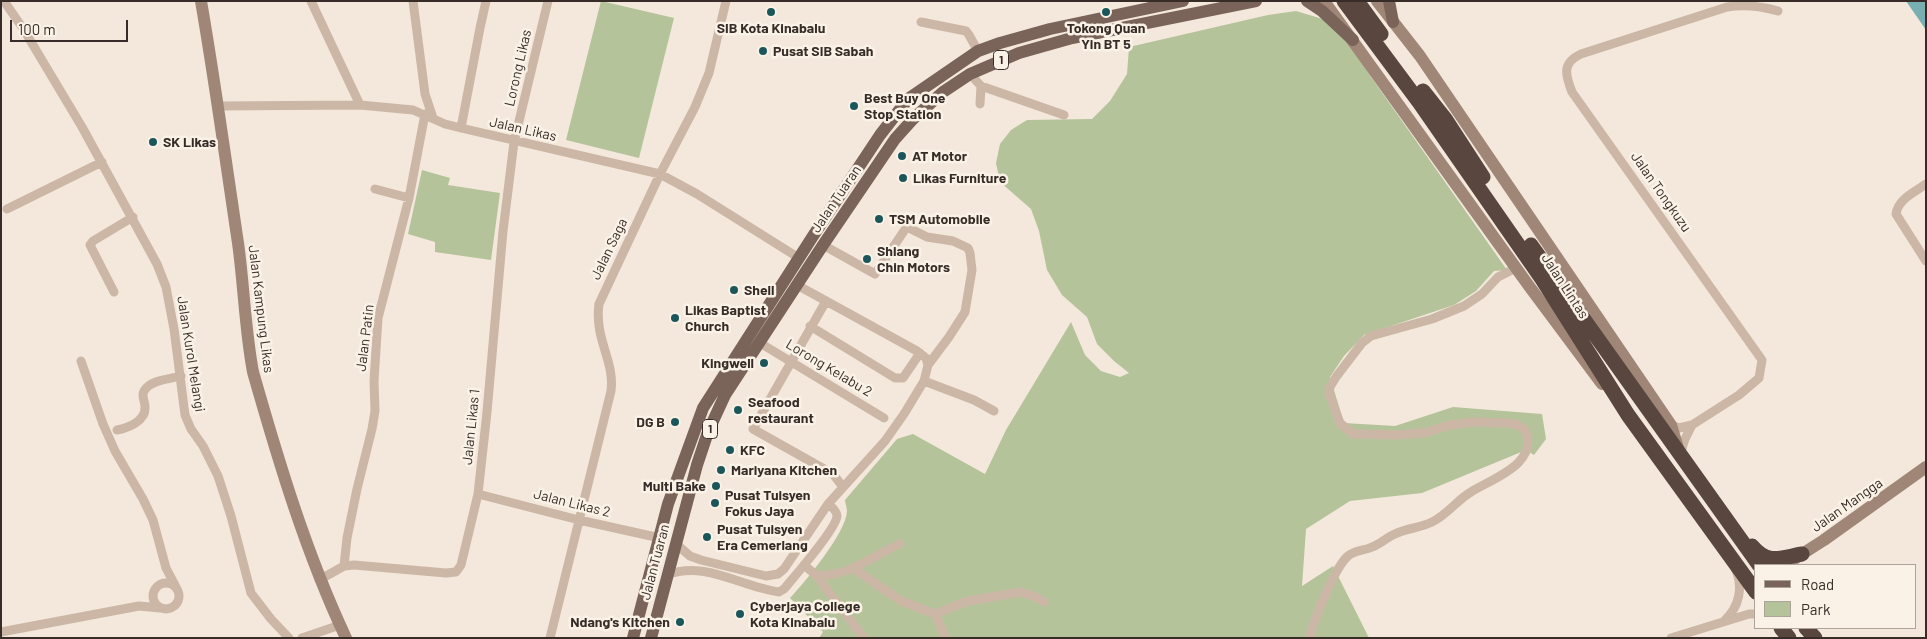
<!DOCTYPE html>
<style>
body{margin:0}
#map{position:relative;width:1927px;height:639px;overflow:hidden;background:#f3e8db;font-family:Barlow,sans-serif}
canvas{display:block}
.frame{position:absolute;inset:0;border:2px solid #372c27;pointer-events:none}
.legend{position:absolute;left:1754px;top:564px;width:162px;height:65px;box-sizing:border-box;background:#faf2e7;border:1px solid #aca39a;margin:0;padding:6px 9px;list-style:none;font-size:15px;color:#372c27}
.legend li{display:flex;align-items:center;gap:10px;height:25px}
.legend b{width:25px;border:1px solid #aca39a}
.scale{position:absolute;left:10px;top:20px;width:118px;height:22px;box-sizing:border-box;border:2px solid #372c27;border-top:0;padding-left:6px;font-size:15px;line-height:18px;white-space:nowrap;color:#372c27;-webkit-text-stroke:4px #faf2e7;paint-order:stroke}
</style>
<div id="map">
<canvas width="1927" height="639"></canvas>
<div class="frame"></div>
<ul class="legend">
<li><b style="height:6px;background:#7a6358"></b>Road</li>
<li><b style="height:14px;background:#b5c39a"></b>Park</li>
</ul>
<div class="scale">100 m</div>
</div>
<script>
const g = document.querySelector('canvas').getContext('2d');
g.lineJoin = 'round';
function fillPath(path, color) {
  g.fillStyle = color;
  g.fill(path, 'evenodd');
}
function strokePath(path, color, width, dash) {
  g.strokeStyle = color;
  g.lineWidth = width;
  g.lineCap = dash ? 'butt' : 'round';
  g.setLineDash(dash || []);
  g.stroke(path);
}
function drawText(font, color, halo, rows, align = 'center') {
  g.font = font + ' Barlow,sans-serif';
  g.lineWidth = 5;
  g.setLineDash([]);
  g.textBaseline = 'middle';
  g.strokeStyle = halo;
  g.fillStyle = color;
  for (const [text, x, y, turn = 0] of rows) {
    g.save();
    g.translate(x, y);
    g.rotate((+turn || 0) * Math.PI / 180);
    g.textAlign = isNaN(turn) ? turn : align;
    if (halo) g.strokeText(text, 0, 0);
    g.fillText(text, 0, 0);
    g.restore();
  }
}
fillPath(new Path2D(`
 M601,1L674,18L639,158L566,140Z
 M1296,11L1326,20L1346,38L1371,77L1507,270L1494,271L1476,291L1454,305L1364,335L1344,356L1330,377L1344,423L1395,426L1453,407L1542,414L1546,439L1534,455L1526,450L1422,493L1350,501L1306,529L1302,586L1333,566L1369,638H819L823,632L790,598C805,582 846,533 847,511C847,508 845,503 845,500L897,439L913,434L985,474L1006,430L1071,322L1085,355L1101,371L1120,377L1129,373L1114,361L1097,344L1087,317L1062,295L1047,270L1039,231L1031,209L1000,182L996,163L1000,144L1011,130L1027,120L1092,119L1110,101L1127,74L1129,47L1268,15Z
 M422,170L450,178L448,185L500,193L491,260L435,252V242L408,234Z`), '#b5c39a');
fillPath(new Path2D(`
 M1906,1H1926V30Z`), '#78afb1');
strokePath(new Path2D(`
 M4,1L24,30L82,127L157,264L166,287L174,329L185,415L191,429L203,446L218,476L231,516L251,593L271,619L289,638
 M311,1L360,105
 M413,1L425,94L433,118
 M921,22L966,31L969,35L978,51
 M970,74L981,86L980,104
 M981,86L1064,115
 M219,106L360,105L413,110L445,124L461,128L660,174L697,194L799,258
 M461,128L480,28L486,1
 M1926,184C1915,192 1898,199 1896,214L1926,261
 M375,189L409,198
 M7,209L102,162
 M823,245L875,274L906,228H909L927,237L953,241L968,248L970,253L972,270L965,312L949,337L928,365
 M114,292L90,245L93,241L133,217
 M826,301L753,429L833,474L843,487
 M810,326L895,378H903L920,353
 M760,343L884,418
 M81,361L103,424L115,451L143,499L153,520L166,568L177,589
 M924,381L974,400L994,411
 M1671,425L1679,428L1692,425L1739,395L1759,378L1762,360L1572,92C1565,74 1562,63 1581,54L1727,7C1745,4 1761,6 1778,11
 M117,430C128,428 146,421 145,407C145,401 141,396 144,391C150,380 170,379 181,376
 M1680,455L1685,439L1692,425
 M478,494L579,520L660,538
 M675,543L690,556L701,560L766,576L778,574L784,569L828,504L885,441L904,414L924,381L928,365L926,358L917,351L797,285
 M804,565L816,575L864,638
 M344,566L347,538L357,489L372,429L375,411L374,381L378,318L409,198L425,114
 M853,568L901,601L935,614L968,601L1021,592L1036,597L1044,602
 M667,575C705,560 741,587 779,592L784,589C794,577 836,529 837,516C837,511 832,507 828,504
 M816,575C846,578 873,556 899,544
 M319,580L344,566L354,565L446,573L456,572L461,565L478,494L487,412L503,231L514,142L548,1
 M153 596a13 13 0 1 1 26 0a13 13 0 1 1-26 0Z
 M935,614L946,638
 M1725,620C1739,607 1744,587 1735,568
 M1,632L139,606L160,608
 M302,638L340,625
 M550,638L611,391C615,361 594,339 599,304L660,174L695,107L709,73L726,1
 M1310,638L1311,631C1317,614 1335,567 1348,556C1355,550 1364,551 1372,547C1381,544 1387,537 1395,534C1407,528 1420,528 1432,522C1447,515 1457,500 1471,492C1491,479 1540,464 1525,430L1518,425L1509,423L1473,422L1450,425L1423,433L1396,435L1353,434L1340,423L1329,393L1330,387L1336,377L1362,343L1371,336L1432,319L1464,306L1482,294L1498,277L1516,268
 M1671,638L1749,614H1756`), '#ccb7a6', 9);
strokePath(new Path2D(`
 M201,1C215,82 226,163 238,243C244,286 245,330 253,372C279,463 306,553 346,638
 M1324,1L1529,286L1602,384
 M1377,1L1420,56L1671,425L1678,448
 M1785,565L1824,540L1926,467`), '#9f8677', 12);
strokePath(new Path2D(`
 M1307,1L1322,11L1353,40
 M1389,1L1393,22
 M633,638L668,504L703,408L813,236L880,135L908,99L978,51L1000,43L1050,29L1183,1
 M651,638L697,465L708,432L725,395L823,245L895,139L913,119L943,92L970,74L1019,53L1072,38L1256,1`), '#7a6358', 12);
strokePath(new Path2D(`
 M1344,1L1419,102L1542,279L1628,415L1756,592
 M1357,1L1381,34
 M1423,91L1446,120L1483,177
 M1531,245L1759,565
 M1752,546C1768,565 1780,558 1802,554
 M1781,628L1789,638
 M1806,628L1815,638`), '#59463e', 15);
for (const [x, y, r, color] of [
 [771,12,5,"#1b565b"],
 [1106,12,5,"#1b565b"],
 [763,51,5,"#1b565b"],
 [854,106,5,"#1b565b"],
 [153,142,5,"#1b565b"],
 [902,156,5,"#1b565b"],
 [903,178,5,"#1b565b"],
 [879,219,5,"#1b565b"],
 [867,259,5,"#1b565b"],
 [734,290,5,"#1b565b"],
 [675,318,5,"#1b565b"],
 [764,363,5,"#1b565b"],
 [738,410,5,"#1b565b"],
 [675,422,5,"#1b565b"],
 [730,450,5,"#1b565b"],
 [721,470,5,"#1b565b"],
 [716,486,5,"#1b565b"],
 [715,503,5,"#1b565b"],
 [707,537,5,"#1b565b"],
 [740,614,5,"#1b565b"],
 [680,622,5,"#1b565b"]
]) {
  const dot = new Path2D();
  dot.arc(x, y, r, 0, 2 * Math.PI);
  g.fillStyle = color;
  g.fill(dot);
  strokePath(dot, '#faf2e7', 2);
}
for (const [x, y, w] of [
 [1001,60,15],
 [710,429,15]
]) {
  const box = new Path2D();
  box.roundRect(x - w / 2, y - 9.5, w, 19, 4);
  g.fillStyle = '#faf2e7';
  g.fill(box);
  strokePath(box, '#372c27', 1);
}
drawText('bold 12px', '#372c27', null, [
 ["1",1001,60],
 ["1",710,429]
]);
drawText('bold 14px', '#372c27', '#faf2e7', [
 ["SIB Kota Kinabalu",771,28,"center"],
 ["Tokong Quan",1106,28,"center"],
 ["Yin BT 5",1106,44,"center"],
 ["Pusat SIB Sabah",773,51],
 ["Best Buy One",864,98],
 ["Stop Station",864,114],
 ["SK Likas",163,142],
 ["AT Motor",912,156],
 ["Likas Furniture",913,178],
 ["TSM Automobile",889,219],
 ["Shiang",877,251],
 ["Chin Motors",877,267],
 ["Shell",744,290],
 ["Likas Baptist",685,310],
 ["Church",685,326],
 ["Kingwell",754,363,"right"],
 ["Seafood",748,402],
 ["restaurant",748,418],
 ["DG B",665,422,"right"],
 ["KFC",740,450],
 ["Mariyana Kitchen",731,470],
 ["Multi Bake",706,486,"right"],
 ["Pusat Tuisyen",725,495],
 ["Fokus Jaya",725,511],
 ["Pusat Tuisyen",717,529],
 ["Era Cemerlang",717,545],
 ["Cyberjaya College",750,606],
 ["Kota Kinabalu",750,622],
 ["Ndang's Kitchen",670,622,"right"]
], 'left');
drawText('14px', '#372c27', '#faf2e7', [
 ["Lorong Likas",518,68,-77],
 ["Jalan Likas",523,129,13],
 ["Jalan Tongkuzu",1661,192,55],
 ["Jalan Tuaran",836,199,-56],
 ["Jalan Saga",609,249,-64],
 ["Jalan Lintas",1565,286,57],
 ["Jalan Kampung Likas",261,309,83],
 ["Jalan Patin",365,338,-83],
 ["Jalan Kurol Melangi",191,354,81],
 ["Lorong Kelabu 2",829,368,31],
 ["Jalan Likas 1",471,427,-84],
 ["Jalan Likas 2",572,503,14],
 ["Jalan Mangga",1847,505,-35],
 ["Jalan Tuaran",655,562,-75]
]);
</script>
